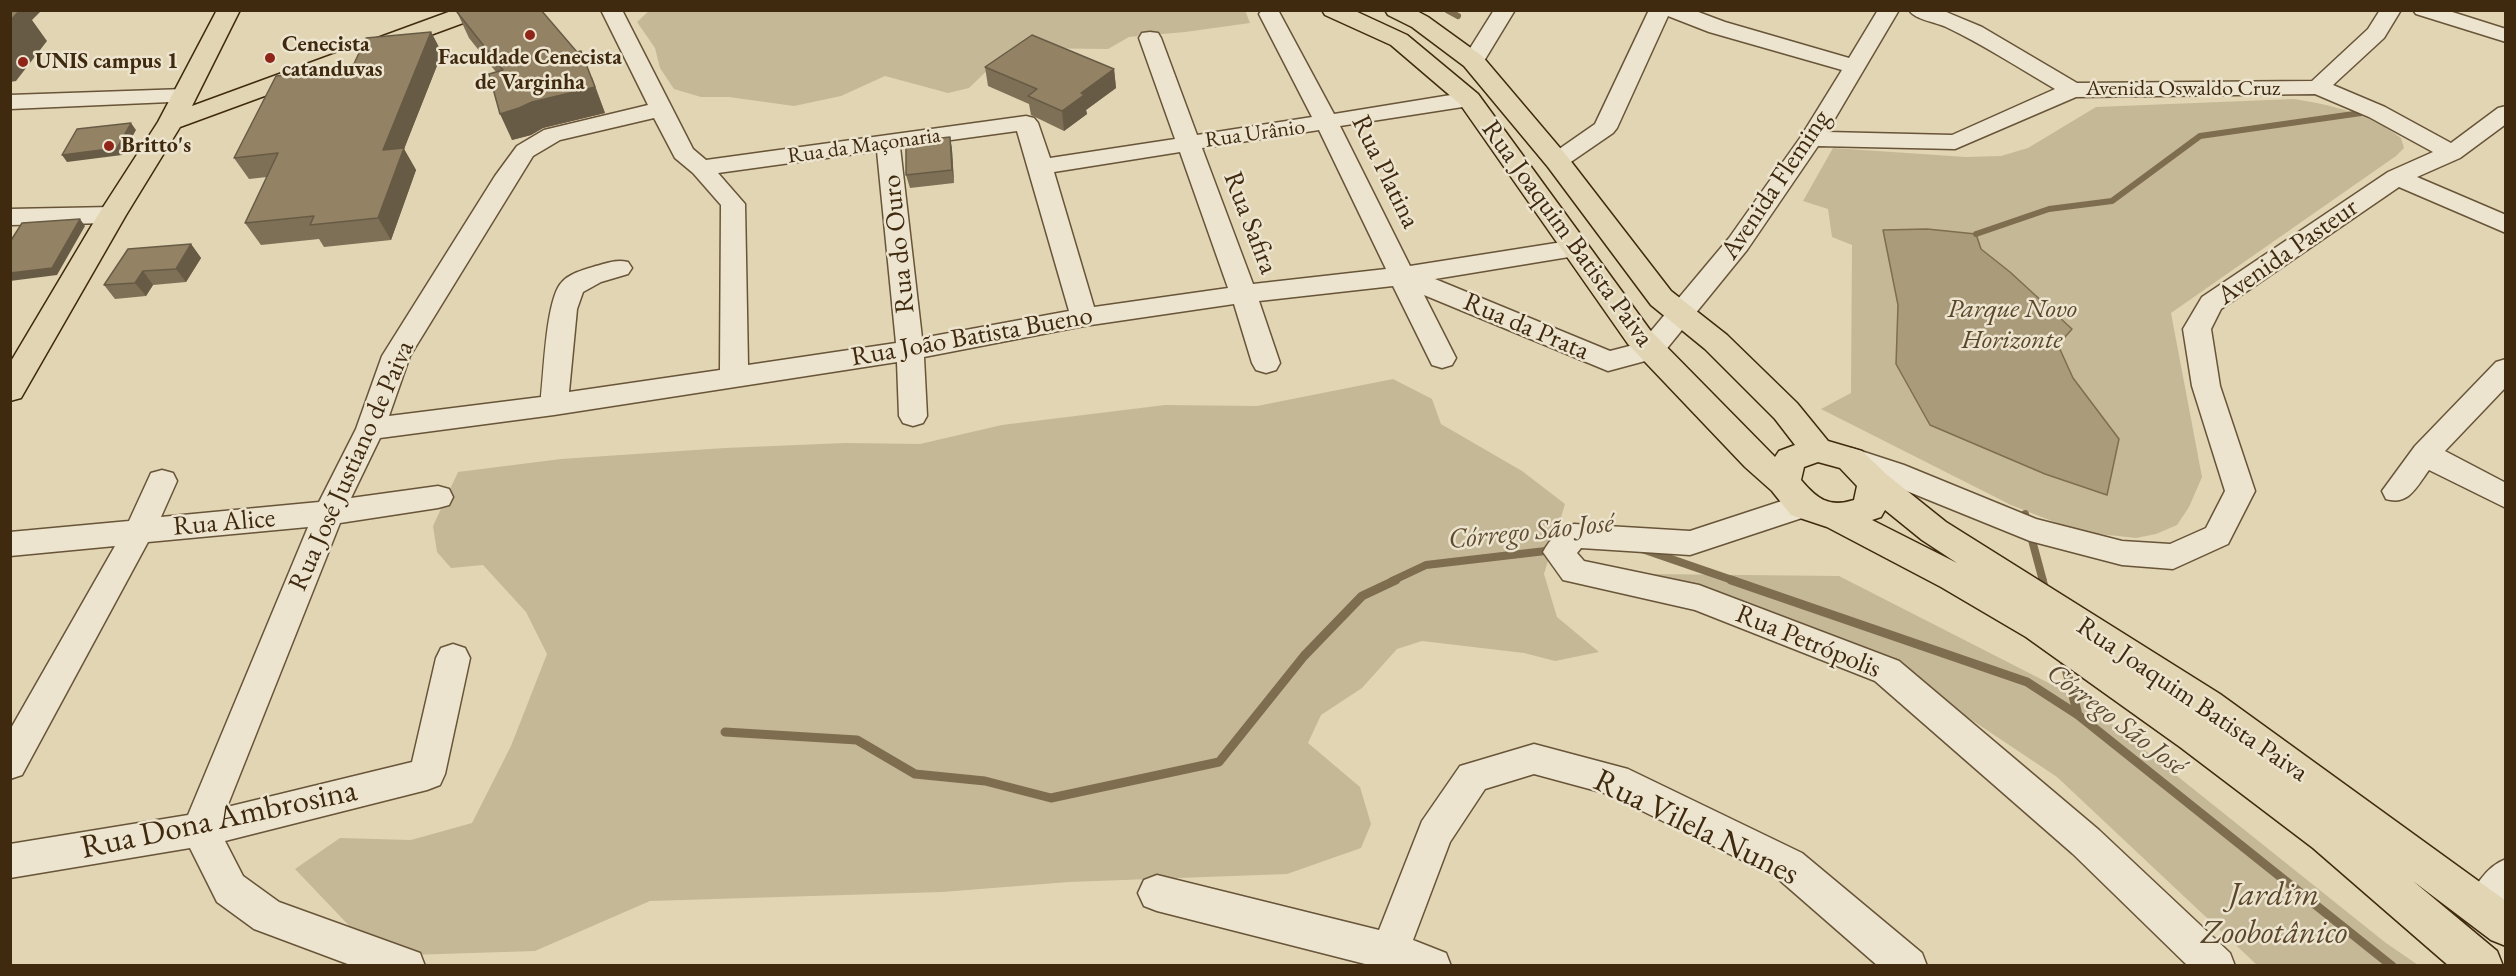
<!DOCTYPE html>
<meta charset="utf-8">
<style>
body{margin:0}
#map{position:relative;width:2516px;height:976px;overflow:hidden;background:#e1d5b3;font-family:"EB Garamond",serif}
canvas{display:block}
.frame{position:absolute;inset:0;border:12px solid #3f290f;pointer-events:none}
</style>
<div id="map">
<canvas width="2516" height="976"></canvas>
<div class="frame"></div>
</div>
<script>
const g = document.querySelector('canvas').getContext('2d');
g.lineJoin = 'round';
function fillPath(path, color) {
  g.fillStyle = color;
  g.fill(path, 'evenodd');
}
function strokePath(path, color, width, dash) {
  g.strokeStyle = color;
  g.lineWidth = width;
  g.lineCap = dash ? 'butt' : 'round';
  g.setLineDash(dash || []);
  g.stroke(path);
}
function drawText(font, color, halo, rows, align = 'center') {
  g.font = font + ' "EB Garamond",serif';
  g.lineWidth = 5;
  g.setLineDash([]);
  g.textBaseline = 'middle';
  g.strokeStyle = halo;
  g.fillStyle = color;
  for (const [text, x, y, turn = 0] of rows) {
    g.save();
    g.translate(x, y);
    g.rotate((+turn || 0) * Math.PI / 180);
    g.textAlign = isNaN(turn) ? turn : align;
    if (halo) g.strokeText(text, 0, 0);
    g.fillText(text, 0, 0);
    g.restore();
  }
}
fillPath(new Path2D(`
 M650,10H1245L1250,23L1185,32L1129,37L1108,49L1020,48L997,61L969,88L948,93L885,76L841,96L794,106L729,97H701L674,89L660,68L655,48L637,22Z
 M2294,99C2332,105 2370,114 2401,138L2404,148L2396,156L2171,313L2202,477L2189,507L2177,525L2156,534L2136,538L2080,532L2011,505L1821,409L1851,393L1852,245L1832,237L1828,209L1803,201L1833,148L1966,157L2001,156L2028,148L2096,107Z
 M1393,379L1432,399L1441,424L1522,471L1565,504L1544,574L1557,617L1599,652L1555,661L1524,653L1422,641L1397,649L1362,688L1321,715L1308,743L1360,787L1371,824L1361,848L1287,874L1069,882L942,892L650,901L535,951L378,956L295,869L340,838L411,840L472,823L511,746L547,654L526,612L483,565L451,568L437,552L433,526L458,472L561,459L725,448L845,443L920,444L1002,425L1165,405L1257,406Z
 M1647,574L1839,576L2082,700L2386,943L2418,965H2257L2057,777L1873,654Z`), '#c5b897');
const water = new Path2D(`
 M1927,229L1976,234L1981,249L2010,272L2072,329L2058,345L2073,378L2119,439L2107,495L2045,474L1930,425L1896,364L1898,305L1883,230Z`);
fillPath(water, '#aa9b7b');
strokePath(water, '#7f6d50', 1.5);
strokePath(new Path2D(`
 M1447,10L1458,16
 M1976,234L2049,209L2112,201L2200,136L2361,113`), '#7f6d50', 6);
strokePath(new Path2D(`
 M2025,514L2043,581
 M1642,549L1735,581
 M1392,581L1426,565L1554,550`), '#7f6d50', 8);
strokePath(new Path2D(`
 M1731,580L2027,682L2078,715L2392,966
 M2042,580L2046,593
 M2063,657L2078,715
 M725,732L857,740L915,774L985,781L1051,798L1219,762L1304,656L1362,596L1396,580`), '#7f6d50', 9);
const minor = new Path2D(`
 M601,10H622L693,149L706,160L1026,116L1034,118L1038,123L1050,158L1175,139L1139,38L1142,33L1150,32L1158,33L1161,38L1197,135L1312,117L1259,14L1262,10H1278L1334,114L1469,92L1477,94L1480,99L1477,104L1469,106L1340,126L1410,266L1575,240L1584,242L1588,248L1584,254L1575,256L1435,279L1610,351L1641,343L1729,238L1800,138L1842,70L1709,32L1668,16L1617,128L1613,133L1565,166L1557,168L1549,166L1545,161L1549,156L1595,124L1649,10H1693L1725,22L1849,58L1878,10H1899L1827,132L1952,135L2055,89C2019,68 1984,45 1946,27C1936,22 1915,20 1909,10H1942L1951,14L1982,27L2077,83L2312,81L2368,29L2380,10H2401L2384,38L2333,85L2385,107L2451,143L2498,108L2506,106V124L2460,158L2417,177L2506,215V233L2399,187L2221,309L2211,329L2220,386L2255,491L2228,544L2173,569L2122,565L2030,541L1882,481L1841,467L1836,459L1841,451L1851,448L1861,451L1904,465L2036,519L2122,541L2170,544L2206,528L2225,491L2192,386L2183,329L2202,297L2388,172L2433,152L2369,117L2315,94L2076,97L1955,149L1818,146L1747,250L1660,357L1608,371L1424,295L1456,358L1452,365L1442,368L1432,365L1393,286L1259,301L1280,363L1276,370L1266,373L1256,370L1252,363L1234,304L1084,326L924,357L927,416L923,423L913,426L903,423L899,416L897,362L554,415L380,438L351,498L438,486L449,489L453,497L449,505L438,508L340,523L227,807L412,762L436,658L441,648L453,644L465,648L470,658L445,774L440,785L427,790L225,841L243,876L279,902L420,953L425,966H353L254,929L217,902L190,848L10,878V844L188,815L308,527L148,542L22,775L10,779V730L115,546L10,556V532L129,521L151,473L162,470L173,473L177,481L161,517L319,502L356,429L382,356L495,176L517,146L544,130L648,105ZM654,118L675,158L693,173L721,205L720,370L569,392L577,309L583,292L601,282L628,274L632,268L628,262C616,259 608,263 596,266C586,269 570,273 562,282C546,298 544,372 541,397L389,416L410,356L533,156L560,140ZM1319,130L1386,269L1253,284L1202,148ZM1017,131L1069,311L922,338L900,147ZM877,151L896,343L748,365L745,204L718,173ZM1180,152L1228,288L1094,307L1054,172Z
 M1494,10H1515L1481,66L1473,68L1465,66L1462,61Z
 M2413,10H2446L2506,29V42L2416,14Z
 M185,89L193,91L196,96L193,101L10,109V95Z
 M112,207L121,209L124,215L121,221L112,223L10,225V209Z
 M2506,359V387L2445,451L2506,483V508L2429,470C2417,486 2409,506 2386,499L2382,491L2415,446L2496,362Z
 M1803,494L1814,498L1818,506L1814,514L1690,555L1581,548L1577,553L1584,561L1699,585L1899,661L2099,830L2230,953L2235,966H2188L2073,854L1875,681L1695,610L1563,580L1543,552C1550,539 1560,529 1574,524L1690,531Z
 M1534,744L1628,769L1802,853L1922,953L1927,966H1878L1776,877L1608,794L1534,774L1485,789L1450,842L1413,940L1446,953L1451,966H1373L1157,911L1144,906L1138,893L1144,880L1157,875L1379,930L1422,821L1460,766Z
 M2506,859V908L2496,922L2483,927L2470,922L2464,909C2473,889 2485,867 2506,859Z`);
const major = new Path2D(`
 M217,10H240L192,106L454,10H488L485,15L180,127L126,215L21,398L10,401V363L98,215L158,122Z
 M1322,10H1353L1407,35L1478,94L1650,330L1775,457L1779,451L1795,445L1775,419L1705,349L1651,305L1548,167L1464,66L1412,27L1388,15L1385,10H1415L1428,17L1482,56L1566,155L1671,291L1727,335L1797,403L1828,441L1862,451L1886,474L1946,522L2220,694L2506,901V946L2491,940L2413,881L2497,951L2503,966H2449L2313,848L2180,747L2026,637L1941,587L1827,527L1791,515L1772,491L1745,467L1628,344L1460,104L1391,45L1325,15ZM1818,462L1840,468L1857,486L1854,500C1829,508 1817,499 1801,480L1804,467ZM1885,510L1922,540L1957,563L1872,520L1881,517Z`);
strokePath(minor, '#685438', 3);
strokePath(major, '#3f290f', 3);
fillPath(minor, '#ece4ce');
fillPath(major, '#e1d5b3');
fillPath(new Path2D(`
 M457,12L592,77L605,113L543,128L531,135L512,140L496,72L469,38Z
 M431,32L442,53L404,149L416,170L391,240L324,247L319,239L261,245L245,223L267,177L249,179L234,158Z
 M985,67L1114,69L1116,88L1086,110L1087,114L1064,131L1031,115L1029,104L988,86Z
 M950,137L952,150L954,183L910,188L906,175Z
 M191,244L201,258L186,282L153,285L146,296L115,299L104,285Z`), '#7e7056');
fillPath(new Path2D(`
 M10,10H42L32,20L47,41L16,81L10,82Z
 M431,32L442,53L404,149L416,170L391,240L378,218L383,150Z
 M581,51L605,113L543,128L531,135L512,140L500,114L532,102Z
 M1114,69L1116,88L1086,110L1087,114L1064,131L1062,111L1081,93Z
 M131,123L136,130L122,155L67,162L62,155Z
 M950,137L952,150L954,183L952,170Z
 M80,219L85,226L57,275L10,281V273Z
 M191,244L201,258L186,282L176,269Z
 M143,271L153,285L146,296L135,283Z`), '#675b46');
const building = new Path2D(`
 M10,10H20L10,21Z
 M462,10H541L577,52L581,51L595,87L532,102L519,108L500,114L489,74L503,70L457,12Z
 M431,32L383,150L404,148L378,218L310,225L314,216L245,223L278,153L234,158L276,76L352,68L366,38Z
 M1032,35L1114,69L1081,93L1084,95L1062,111L1028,96L1037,89L985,67Z
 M131,123L117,148L62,155L77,129Z
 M950,137L952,170L906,175V142Z
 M80,219L52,268L10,273V242L22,223Z
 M191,244L176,269L143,271L135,283L104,285L128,249Z`);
fillPath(building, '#938264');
strokePath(building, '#675b46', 1.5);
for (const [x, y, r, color] of [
 [530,35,6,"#8f2418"],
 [270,58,6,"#8f2418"],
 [23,62,6,"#8f2418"],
 [109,146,6,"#8f2418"]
]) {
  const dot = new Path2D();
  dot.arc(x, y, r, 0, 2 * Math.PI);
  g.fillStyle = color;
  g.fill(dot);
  strokePath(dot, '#ece4ce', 2);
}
drawText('bold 22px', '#3f290f', '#ece4ce', [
 ["Cenecista",282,45],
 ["catanduvas",282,70],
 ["Faculdade Cenecista",530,58,"center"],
 ["de Varginha",530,83,"center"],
 ["UNIS campus 1",35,62],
 ["Britto's",121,146]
], 'left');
drawText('22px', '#3f290f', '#ece4ce', [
 ["Avenida Oswaldo Cruz",2183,89],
 ["Rua Urânio",1255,134,-8],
 ["Rua da Maçonaria",864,146,-8]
]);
drawText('27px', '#3f290f', '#ece4ce', [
 ["Rua Platina",1385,172,64],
 ["Avenida Fleming",1776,185,-56],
 ["Rua Safira",1250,223,69],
 ["Rua Joaquim Batista Paiva",1567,234,54],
 ["Rua do Ouro",899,244,-96],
 ["Avenida Pasteur",2288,252,-35],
 ["Rua da Prata",1526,327,23],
 ["Rua João Batista Bueno",972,337,-10],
 ["Rua José Justiano de Paiva",352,466,-66],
 ["Rua Alice",224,523,-5],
 ["Rua Petrópolis",1808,642,22],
 ["Rua Joaquim Batista Paiva",2192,700,34]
]);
drawText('italic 27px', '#5a462a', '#ece4ce', [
 ["Parque Novo",2012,310],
 ["Horizonte",2012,341]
]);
drawText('italic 28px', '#5f4b2f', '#ece4ce', [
 ["Córrego São José",1531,532,-6],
 ["Córrego São José",2116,720,37]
]);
drawText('33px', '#3f290f', '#ece4ce', [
 ["Rua Dona Ambrosina",219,820,-12],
 ["Rua Vilela Nunes",1696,828,26]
]);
drawText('italic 33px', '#5a462a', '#ece4ce', [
 ["Jardim",2274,896],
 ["Zoobotânico",2274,934]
]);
</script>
